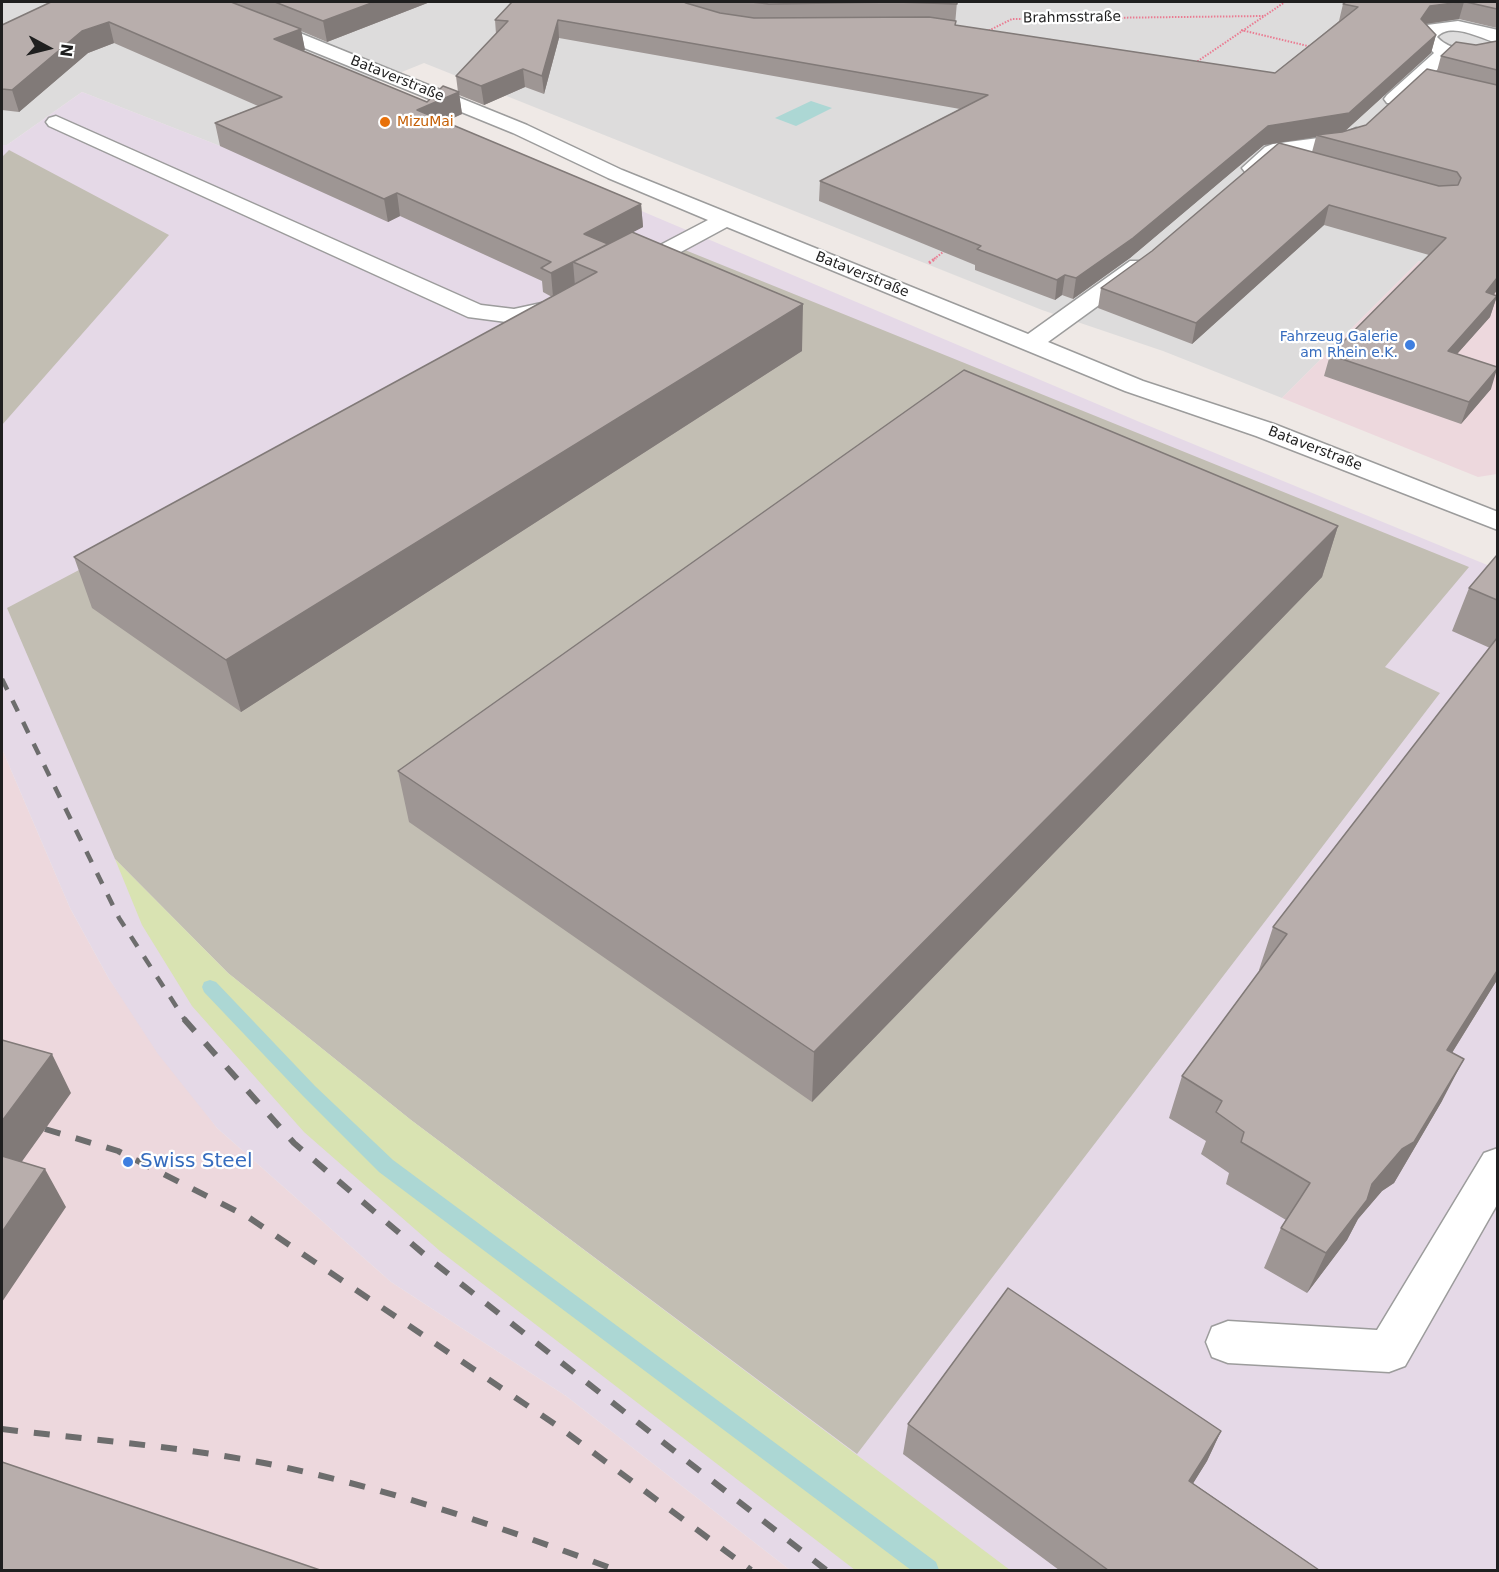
<!DOCTYPE html>
<meta charset="utf-8">
<style>
body{margin:0}
#map{position:relative;width:1499px;height:1572px;overflow:hidden;background:#efe9e6;font-family:"DejaVu Sans",sans-serif}
canvas{display:block}
.frame{position:absolute;inset:0;border:3px solid #1f1f1f;pointer-events:none}
.north{position:absolute;left:18px;top:18px;width:60px;height:60px;-webkit-text-stroke:4px #fff;paint-order:stroke;rotate:97deg;font-size:16px;font-weight:700;line-height:24px;text-align:center;color:#1f1f1f}
.north::after{content:'';display:block;margin:auto;width:21px;height:27px;background:#1f1f1f;clip-path:polygon(50% 0,100% 100%,50% 72%,0 100%)}
</style>
<div id="map">
<canvas width="1499" height="1572"></canvas>
<div class="frame"></div>
<div class="north">N</div>
</div>
<script>
const g = document.querySelector('canvas').getContext('2d');
g.lineJoin = 'round';
function fillPath(path, color) {
  g.fillStyle = color;
  g.fill(path, 'evenodd');
}
function strokePath(path, color, width, dash) {
  g.strokeStyle = color;
  g.lineWidth = width;
  g.lineCap = dash ? 'butt' : 'round';
  g.setLineDash(dash || []);
  g.stroke(path);
}
function drawText(font, color, halo, rows, align = 'center') {
  g.font = font + ' "DejaVu Sans",sans-serif';
  g.lineWidth = 4.5;
  g.setLineDash([]);
  g.textBaseline = 'middle';
  g.strokeStyle = halo;
  g.fillStyle = color;
  for (const [text, x, y, turn = 0] of rows) {
    g.save();
    g.translate(x, y);
    g.rotate((+turn || 0) * Math.PI / 180);
    g.textAlign = isNaN(turn) ? turn : align;
    if (halo) g.strokeText(text, 0, 0);
    g.fillText(text, 0, 0);
    g.restore();
  }
}
fillPath(new Path2D(`
 M2,2H1497V286L1419,261L1282,398L1163,351L1042,310L424,63L220,146L82,92L7,145H2Z`), '#dddcdc');
fillPath(new Path2D(`
 M1419,261L1497,286V474L1478,477L1282,398Z
 M2,749L70,908L109,979L217,1128L391,1282L566,1396L790,1570H2Z`), '#edd8dd');
fillPath(new Path2D(`
 M82,92L220,146L566,179L1142,423L1497,569V1570H790L566,1396L391,1282L217,1128L158,1054L109,979L70,908L2,749V145H7Z`), '#e5d9e7');
fillPath(new Path2D(`
 M9,150L169,235L2,425V157Z
 M685,250L1469,567L1385,667L1440,693L857,1454L411,1120L228,973L115,859L7,608Z`), '#c2beb3');
fillPath(new Path2D(`
 M115,859L228,973L411,1120L1010,1570H855L440,1251L304,1132L192,1006L142,925Z`), '#d9e3b2');
fillPath(new Path2D(`
 M811,101L832,108L796,126L775,118Z`), '#acd7d4');
fillPath(new Path2D(`
 M210,980L216,982L315,1086L393,1160L936,1562L939,1570H911L379,1172L303,1096L204,992L202,987L204,982Z`), '#acd7d4');
const minor = new Path2D(`
 M181,2H210L238,8L527,125L622,170L1028,334L1130,261H1146L1149,266L1146,271L1048,342L1143,381L1274,424L1498,512V530L1256,436L1125,391L727,227L640,274H624L621,269L624,264L708,220L608,178L513,133L226,16L184,6Z
 M1458,21L1498,30V43C1481,39 1451,21 1437,37C1453,54 1477,50 1498,45V56L1470,61L1450,58L1401,103H1387L1384,99L1387,95L1434,53L1418,37L1427,25Z
 M56,116L481,305L514,309L560,299L568,301L572,306L568,311L514,323L468,317L49,126L46,122L49,118Z
 M1356,128L1363,130L1366,134C1351,156 1309,149 1285,154C1268,157 1264,177 1245,172L1242,168L1265,147L1273,144L1341,135Z
 M1498,1148V1203L1405,1366L1389,1372L1228,1363L1212,1357L1206,1342L1212,1327L1228,1321L1377,1330L1484,1153Z`);
strokePath(minor, '#9c9c9c', 3);
strokePath(new Path2D(`
 M1241,30L1312,47
 M986,32L1012,19L1264,16
 M1195,63L1285,2
 M934,259L947,249`), '#ea7c92', 2, [1.5, 1.5]);
strokePath(new Path2D(`
 M929,263L936,258`), '#ea7c92', 3, [2, 2]);
fillPath(minor, '#fff');
strokePath(new Path2D(`
 M2,679L119,918L185,1020`), '#6d6d6d', 4.5, [12, 12]);
strokePath(new Path2D(`
 M184,1019L294,1143L432,1261L826,1570
 M45,1129L118,1151L248,1217L559,1427L751,1570
 M2,1429C90,1440 177,1446 264,1463C384,1487 501,1527 616,1570`), '#6d6d6d', 6, [16, 16]);
fillPath(new Path2D(`
 M51,2H430L327,42L301,31L305,50L303,51L427,102L458,92L456,76L496,34L495,20L686,3L696,6L684,2H957L955,25L1275,73L1339,21L1343,4L1346,2H1497V28L1459,19L1425,24L1436,35L1431,53L1345,131L1366,125L1437,71L1441,56L1476,45L1497,41V290L1494,295L1497,296L1490,317L1457,354L1491,389L1461,424L1324,376L1330,355L1429,255L1324,225L1192,344L1098,308L1101,288L1312,152L1316,137L1264,145L1130,258L1073,299L1062,295L1055,300L975,270V265L819,201L820,181L960,109L559,38L544,94L525,87L484,105L459,95L462,114L445,122L641,204L643,227L632,232L802,351L241,712L92,608L74,557L552,297L543,292L542,281L400,216L388,222L220,146L215,123L258,106L114,43L88,53L19,112L2,110V25Z
 M1338,526L1322,577L812,1102L409,822L398,771Z
 M1497,555V980L1452,1053L1442,1101L1394,1183L1382,1191L1358,1219L1347,1240L1307,1293L1264,1268L1281,1228L1286,1220L1226,1184L1229,1173L1201,1154L1206,1141L1169,1118L1182,1076L1260,971L1259,970L1273,927L1490,648L1452,631L1469,588Z
 M908,1424L1221,1431L1207,1461L1193,1483L1319,1570H1059L903,1454Z`), '#9e9694');
fillPath(new Path2D(`
 M374,2H430L327,42L323,21Z
 M1464,2L1459,19L1425,24L1421,19L1430,6Z
 M558,20L559,38L544,94L542,76Z
 M109,22L114,43L88,53L19,112L12,90L82,31Z
 M301,29L305,50L278,61L274,39Z
 M1436,35L1431,53L1344,132L1316,135V137L1264,145L1130,258L1073,299L1076,278L1268,126Z
 M523,69L525,87L484,105L481,86Z
 M459,92L462,114L420,132L417,110Z
 M397,193L400,216L388,222L384,199Z
 M641,204L643,227L609,245L584,234Z
 M1329,205L1324,225L1192,344L1196,323Z
 M573,262L575,286L553,297L551,273Z
 M1065,275L1062,295L1055,300L1057,280Z
 M1497,278V290L1479,313L1486,292Z
 M1497,296L1490,317L1441,372L1448,351Z
 M803,304L802,351L241,712L226,660Z
 M1497,369L1491,389L1461,424L1469,402Z
 M1338,526L1322,577L812,1102L814,1052Z
 M1497,971V980L1427,1093L1447,1050Z
 M52,1054L71,1093L3,1188L2,1186V1121Z
 M1464,1059L1442,1101L1394,1183L1382,1191L1358,1219L1347,1240L1307,1293L1326,1253L1372,1184Z
 M45,1169L66,1207L2,1302V1232Z
 M1221,1431L1207,1461L1176,1511L1189,1481Z`), '#817a78');
const building = new Path2D(`
 M51,2H231L301,29L274,39L427,102L443,86L459,92L417,110L641,204L584,234L608,244L551,273L541,268L551,262L397,193L384,199L215,123L282,97L109,22L82,31L12,90L2,89V25Z
 M275,2H374L323,21Z
 M512,2H684L686,3L720,13L754,18L929,17L956,21L955,25L1275,73L1358,7L1343,4L1346,2H1461L1430,6L1421,19L1436,35L1349,113L1268,126L1133,238L1076,278L1065,275L1057,280L977,249L981,246L820,181L988,95L558,20L542,76L523,69L481,86L456,76L508,21L495,20Z
 M751,2H957V4L896,2L769,4Z
 M1466,2H1497V9Z
 M1497,41V70L1441,56L1456,42L1476,45Z
 M1427,69L1497,85V278L1486,292L1497,296L1448,351L1497,367V369L1469,402L1330,355L1446,238L1329,205L1196,323L1101,288L1152,251L1279,143L1439,186L1458,185L1461,178L1457,172L1316,135L1342,132L1366,125Z
 M632,232L803,304L226,660L74,557L597,272L573,262Z
 M964,370L1338,526L814,1052L398,771Z
 M1497,555V600L1469,588Z
 M1497,638V971L1447,1050L1464,1059L1414,1142L1402,1149L1372,1184L1367,1200L1326,1253L1281,1228L1310,1183L1241,1142L1244,1132L1216,1112L1222,1101L1182,1076L1287,934L1273,927Z
 M2,1040L52,1054L2,1121Z
 M2,1156L45,1169L2,1232Z
 M1008,1288L1221,1431L1189,1481L1319,1570H1108L908,1424Z
 M2,1462L320,1570H2Z`);
fillPath(building, '#b8aeac');
strokePath(building, '#817a78', 1.5);
for (const [x, y, r, color] of [
 [385,122,6,"#e8710a"],
 [1410,345,6,"#3f7fe0"],
 [128,1162,6,"#3f7fe0"]
]) {
  const dot = new Path2D();
  dot.arc(x, y, r, 0, 2 * Math.PI);
  g.fillStyle = color;
  g.fill(dot);
  strokePath(dot, '#fff', 2);
}
drawText('14px', '#1f1f1f', '#fff', [
 ["Brahmsstraße",1072,18,-1],
 ["Bataverstraße",397,79,22],
 ["Bataverstraße",862,275,22],
 ["Bataverstraße",1315,449,21]
]);
drawText('14px', '#c56008', '#fff', [
 ["MizuMai",397,122]
], 'left');
drawText('14px', '#366cbe', '#fff', [
 ["Fahrzeug Galerie",1398,337],
 ["am Rhein e.K.",1398,353]
], 'right');
drawText('20px', '#366cbe', '#fff', [
 ["Swiss Steel",140,1162]
], 'left');
</script>
